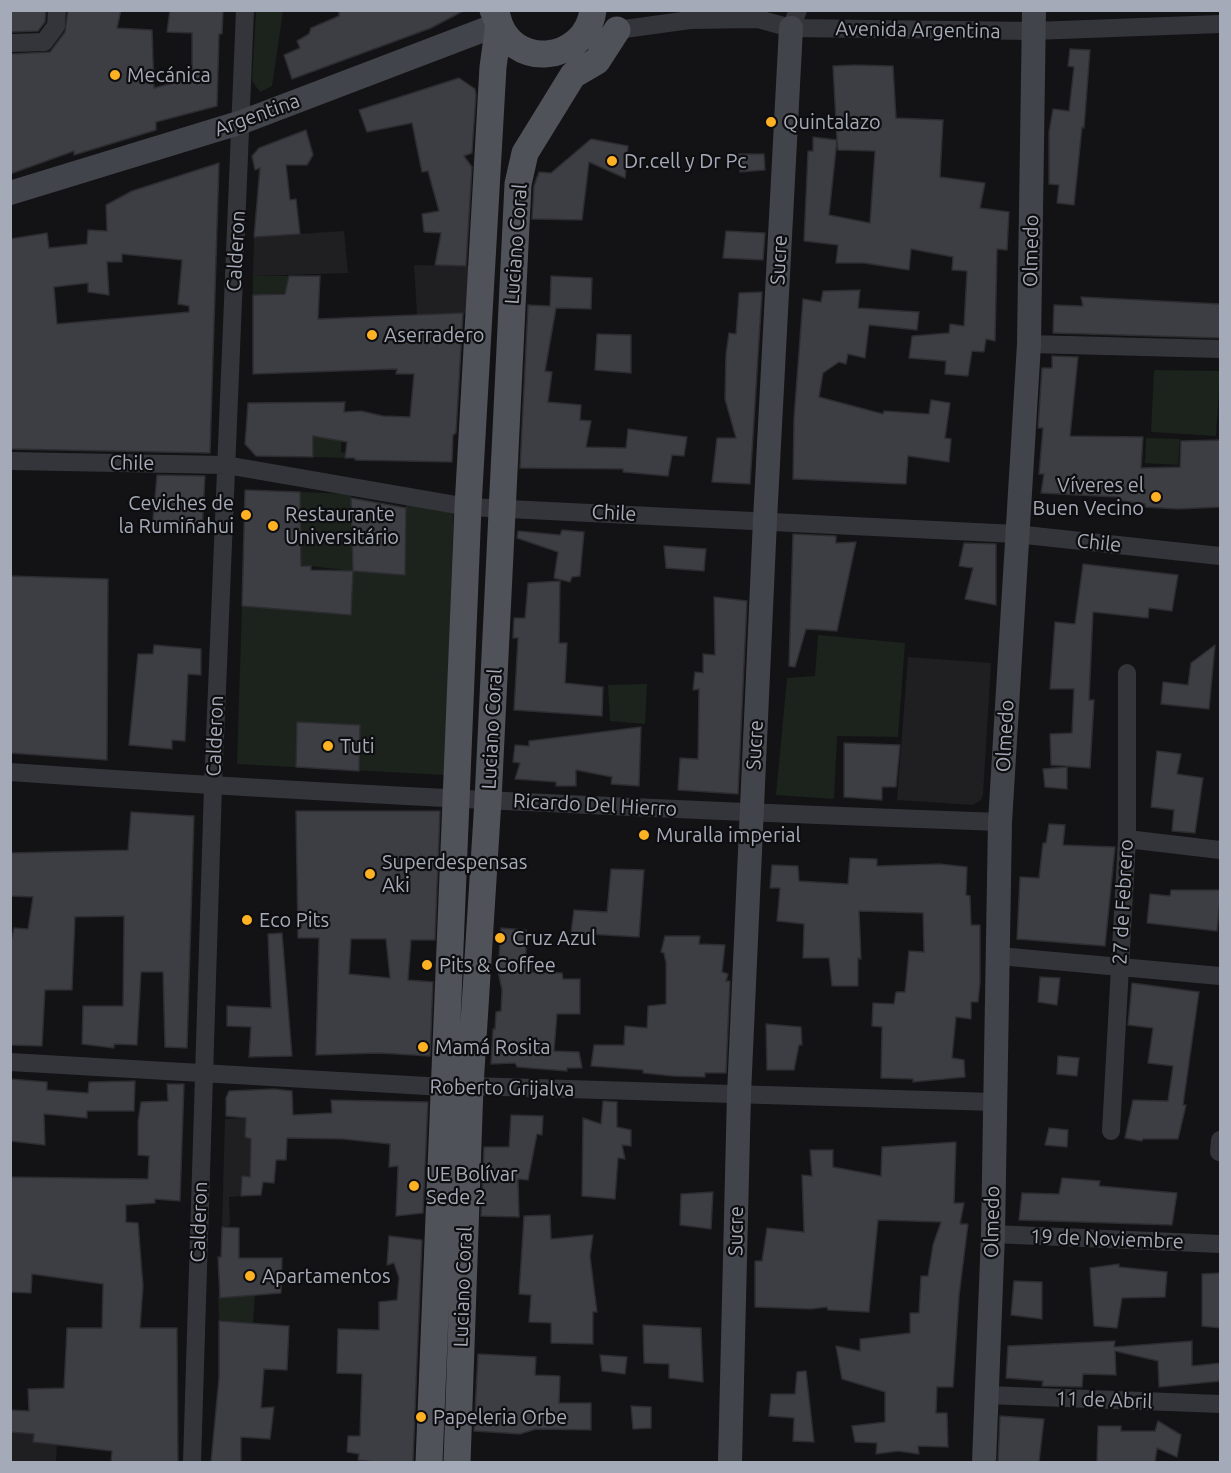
<!DOCTYPE html>
<meta charset="utf-8">
<style>
body{margin:0}
#map{position:relative;width:1231px;height:1473px;overflow:hidden;background:#131315;font-family:Ubuntu,sans-serif}
canvas{display:block}
.frame{position:absolute;inset:0;border:12px solid #a4aab7;pointer-events:none}
</style>
<div id="map">
<canvas width="1231" height="1473"></canvas>
<div class="frame"></div>
</div>
<script>
const g = document.querySelector('canvas').getContext('2d');
g.lineJoin = 'round';
function fillPath(path, color) {
  g.fillStyle = color;
  g.fill(path, 'evenodd');
}
function strokePath(path, color, width, dash) {
  g.strokeStyle = color;
  g.lineWidth = width;
  g.lineCap = dash ? 'butt' : 'round';
  g.setLineDash(dash || []);
  g.stroke(path);
}
function drawText(font, color, halo, rows, align = 'center') {
  g.font = font + ' Ubuntu,sans-serif';
  g.lineWidth = 4.5;
  g.setLineDash([]);
  g.textBaseline = 'middle';
  g.strokeStyle = halo;
  g.fillStyle = color;
  for (const [text, x, y, turn = 0] of rows) {
    g.save();
    g.translate(x, y);
    g.rotate((+turn || 0) * Math.PI / 180);
    g.textAlign = isNaN(turn) ? turn : align;
    if (halo) g.strokeText(text, 0, 0);
    g.fillText(text, 0, 0);
    g.restore();
  }
}
fillPath(new Path2D(`
 M344,231L348,273L253,276L254,237Z
 M414,265L469,266L468,313L417,315Z
 M908,657L991,663L983,795L981,800L973,805L897,800Z
 M246,1118L245,1137L251,1139L250,1177L241,1196L229,1197L230,1225L222,1227L225,1119Z
 M10,1432L34,1434L33,1441L57,1443L56,1462H11Z`), '#1f1f22');
fillPath(new Path2D(`
 M256,11H283L272,86L260,92L252,81Z
 M253,276H289L286,293L253,295Z
 M1154,370L1220,371L1216,436L1151,432Z
 M314,436L341,439V452L346,453L345,458L313,457Z
 M1146,438L1180,439L1178,465L1145,463Z
 M300,492L351,494L353,570L405,575L406,496L454,499L445,775L237,764L242,606L351,614L353,571L301,565Z
 M818,635L905,643L898,737L837,736L834,799L776,795L787,678L815,676Z
 M647,684L645,724L610,721L608,685Z
 M218,1295H255L253,1324L219,1321Z`), '#1b231c');
const building = new Path2D(`
 M10,10H46L45,22L38,31L10,32Z
 M68,10H121L117,28L152,30L154,88L192,78V33L167,32L170,10H223L222,34H219L217,106L156,122V130L74,155V151L10,174V54L50,52L65,32Z
 M339,10H465L431,28L292,79L284,55L300,48L297,41L309,34L311,28L339,16Z
 M1070,49L1090,50L1084,128L1082,127L1074,205L1057,203L1059,185L1049,184V132L1053,109L1069,111L1074,67L1068,66Z
 M855,65L893,66L896,118L943,120L940,177L985,183L980,208L1009,212L1007,250L997,249L995,341L986,339L984,352L972,351L968,376L945,374L946,361L909,358L912,336L949,333L950,324L964,326L967,271L952,270L953,257L911,249L909,270L864,263H836L838,245L804,241L808,151H813V137L837,140L833,66ZM837,140L838,150L875,151L870,223L829,215Z
 M459,78L475,89L476,95L472,153L464,156L472,167L466,266L435,265L441,233L424,232L422,214L439,211L428,171L422,172L412,123L367,132L359,110Z
 M306,130L313,155L307,165H286L290,200L296,199L300,234L254,237L260,168L255,170L252,156L259,148Z
 M591,139L628,146L625,178L589,162L582,220L532,219L534,186L539,172L551,173Z
 M739,154H764L765,170L740,172Z
 M219,163L210,453L10,449V239L47,233L49,248L87,244L88,230L107,231L106,205L132,191ZM122,254L182,260L178,304L189,306V312L57,324L54,287L88,283V292L109,295L107,262H122Z
 M726,231L765,233L763,260L723,258Z
 M289,276H320L318,319L463,313L456,433L453,435L452,462L355,460V458H345L347,442L313,436V457L256,456L245,444L248,403L345,402L344,412L361,411L383,416L410,417L414,374H396L397,369L253,374V295L285,294Z
 M551,276L592,278L591,309L556,308L545,371L552,372L548,402L581,405L580,420L591,421L586,447L626,448L628,429L687,437L684,456L672,455L668,476L623,472V469L520,468L528,305L550,306Z
 M860,290L858,308L919,312L917,330L869,325L865,358L848,354L846,364L839,362L823,373L819,397L883,414L884,411L929,414L931,400L950,403L945,438L951,439L949,462L908,456L906,484L793,479L794,418L803,299L821,302L823,291Z
 M762,292L750,484L712,482L717,438H736L725,399L726,354L729,333L736,334L739,293Z
 M1081,297L1221,304V338L1053,333L1054,305L1083,306Z
 M597,334L631,335V373L595,370Z
 M1052,356L1078,357L1070,436L1143,437L1141,468L1180,467L1181,441L1221,440V507L1178,509L1145,507V504L1117,500V497L1041,493L1044,474H1039L1043,428H1038L1042,368H1052Z
 M157,475L205,476L202,532L152,530Z
 M245,490L300,492L301,566H311V570L353,571L351,615L242,606Z
 M351,498L406,508L405,575L353,571Z
 M562,530L584,532L580,576L572,577L570,582L554,578L558,552L517,538L518,531L560,535Z
 M793,534L836,536V543L856,542L837,631L806,629L795,667L789,666Z
 M964,543L996,544V605L965,599L973,568L959,566Z
 M664,546L706,549L704,571L666,568Z
 M1083,564L1178,575L1172,611L1149,608L1148,618L1093,612L1089,700H1094L1090,768L1051,765L1050,734L1072,733L1074,689H1050L1055,622L1075,624Z
 M10,576L108,579L107,760L10,753Z
 M560,581L559,643H567L565,683L603,687L602,716L514,710L518,638H513L514,618H525L528,583Z
 M714,597L747,601L738,794L678,790L680,758L698,759L699,689L693,690L695,672L703,673V654L715,655Z
 M154,645L201,649V675L188,674L185,741L172,740V749L129,745L138,654H153Z
 M1215,645L1209,709L1161,704L1163,682L1188,685L1191,663Z
 M297,722L360,725L359,771L296,767Z
 M641,727L639,786L611,784L612,777L576,770V786H556V782L515,779L520,763L513,762L515,745L529,746V741Z
 M844,743L900,745L896,787H882V800L844,797Z
 M1157,751L1181,754L1177,774L1203,778L1195,833L1172,831L1174,810L1151,807Z
 M1067,767V789L1045,787L1043,769Z
 M296,811H440L435,940H411L408,980L433,982L430,1056L379,1053L316,1055L319,938H298ZM351,939H386L390,978L349,974Z
 M131,812L194,816L187,1048L165,1047L163,972H141L137,1045L114,1044V1048L82,1044L83,1006H123L124,916L75,917L72,990H45L42,1046L10,1045V945L14,928L28,929L33,897L10,896V853L128,850Z
 M1049,824L1065,825L1063,845L1115,847L1105,946L1017,939L1020,877L1039,878L1043,843H1046Z
 M850,858L877,859V866L940,864L967,867L966,895L970,896L971,925H980V983L978,1002H971V1019L956,1017L952,1058L964,1060L965,1077L913,1082V1079L881,1078L882,1027L872,1026L873,1003L894,1004L896,992H905L909,951L924,952L923,913L859,911L861,959L858,958V986H832L829,958H803L804,924L777,921L780,888H770L772,865L798,866L799,881L848,884Z
 M611,869L644,870L639,937L571,933L574,910L607,912Z
 M1171,890H1221L1217,931L1147,923L1150,894L1170,896Z
 M501,928L526,930V957L533,958L532,972L562,973L563,979H580V1014H557L554,1051L579,1052L582,1068H567V1071L517,1067L515,1063L491,1064L493,1029H495L496,1012L501,1011L502,990L498,971Z
 M282,933L292,1056L249,1057L251,1027L227,1026V1006L271,1008L268,934Z
 M665,936H700L699,944L725,945L722,972L728,974L726,981H730L726,1073H705V1077L673,1076L643,1073V1070L591,1066L594,1045H624L625,1026L647,1028L648,1006L666,1004V963L664,953L661,952Z
 M1040,977L1060,978L1057,1005L1038,1002Z
 M1132,983L1199,992L1183,1105H1186L1178,1139H1143L1142,1141L1125,1138L1133,1100L1168,1101L1173,1066L1148,1063L1153,1028L1128,1025Z
 M766,1024L801,1027L802,1045H799L794,1070H767Z
 M1058,1056L1079,1058L1077,1076L1057,1074Z
 M10,1079L47,1082V1090L88,1093L89,1082L135,1081L134,1111H87V1118L44,1114L45,1145L10,1141Z
 M167,1084H184L180,1201L155,1199V1203L126,1205V1222L138,1223L143,1286L140,1328H177L178,1462H111L112,1451L33,1442L34,1434L10,1432V1410L29,1411L28,1389L64,1388L67,1328H102L103,1284L32,1274L31,1293L10,1292V1177L148,1179L149,1156L138,1155V1122L141,1102L168,1101Z
 M274,1089L292,1091L293,1115L332,1113L331,1100L428,1102L423,1213L396,1216L398,1166L389,1167L390,1144L343,1139L287,1138L286,1160H276L274,1183L263,1182L261,1195L241,1196L242,1176L250,1177L251,1139L245,1137L246,1118L226,1116V1098L229,1091Z
 M603,1101L617,1102V1127L631,1130V1146L622,1145L625,1159L618,1158L615,1199L582,1196L583,1118L601,1124Z
 M511,1115L543,1116L542,1135L537,1134L528,1180L518,1179L519,1217L481,1216L484,1147H509Z
 M1049,1128L1068,1130L1067,1147L1045,1145Z
 M956,1142L954,1203H964L960,1224H968L959,1296L953,1387H937L936,1413H947L948,1447L918,1446L919,1454L898,1451L876,1454L877,1443L855,1442L852,1426L885,1422V1392L842,1379L836,1346L860,1351V1339L910,1333V1313H919L921,1276H928L933,1245L941,1222L878,1220L869,1312L828,1310L827,1307L811,1309L755,1307V1261H762L767,1228L804,1232L802,1175L812,1176L810,1150H833V1167L881,1176L882,1147Z
 M1062,1178L1100,1181L1099,1186L1177,1193L1172,1225L1019,1220L1022,1193L1059,1194Z
 M713,1192L711,1229L680,1225L681,1194Z
 M550,1215L551,1239L593,1235L590,1256L597,1312H593V1344L551,1343V1323L529,1322L531,1295L519,1294L524,1216Z
 M222,1227L239,1228V1258H282L281,1293L220,1298L218,1257H221Z
 M389,1236L422,1240L413,1462H373L358,1460L359,1454L347,1452L348,1436H360L362,1374L337,1373L338,1329L379,1330V1302L397,1300L399,1278L394,1263L387,1265Z
 M1119,1264V1267L1167,1272L1165,1297L1122,1298L1117,1328L1094,1326L1090,1268Z
 M1221,1273V1328L1202,1326V1274Z
 M1014,1281L1042,1282V1319L1011,1315Z
 M219,1321L289,1326L287,1370L264,1369L261,1408L274,1407L270,1439L241,1437V1462H211L219,1378Z
 M643,1325L701,1328L703,1382L669,1378V1364L644,1363Z
 M1115,1341L1114,1347L1192,1341V1366L1221,1363V1381L1159,1387L1158,1361L1115,1351L1116,1375L1083,1374L1082,1387L1042,1386L1043,1381L1006,1378L1008,1346Z
 M478,1354L536,1357L535,1375L560,1376L559,1403H591V1430L536,1429L520,1434L474,1431Z
 M600,1355L627,1357L625,1374L602,1371Z
 M806,1371L814,1442L793,1441L794,1418L769,1416L771,1394H795L797,1372Z
 M631,1406L651,1407V1428L633,1429Z
 M1000,1416L1044,1419L1039,1462H998Z
 M1158,1421L1181,1435L1177,1457L1157,1448L1155,1462H1097L1098,1426H1121V1431H1155Z`);
fillPath(building, '#3d3e43');
strokePath(building, '#2d2d31', 1.5);
strokePath(new Path2D(`
 M791,28L798,10
 M617,30L690,20L758,19L791,28L1034,31L1220,24
 M10,43L44,42L56,26L57,10
 M1029,344L1220,349
 M10,461L226,465L468,507L1016,534L1220,556
 M10,772C340,795 670,810 1000,822
 M1127,839L1220,850
 M999,956L1220,976
 M10,1062L444,1087L470,1086L994,1102
 M1111,1131L1127,839V673
 M1219,1152L1220,1140
 M993,1234L1220,1244
 M987,1395L1220,1404
 M192,1462L213,786L245,10`), '#34353a', 18);
strokePath(new Path2D(`
 M10,193L242,122L499,24
 M730,1462L739,1094L765,520L791,28
 M984,1462L993,1234L1000,822L1029,344L1034,10`), '#42444b', 24);
strokePath(new Path2D(`
 M497,16C509,71 586,64 593,10
 M429,1462L468,507L493,67L499,24L493,10
 M457,1462L470,1086L488,800L518,184L525,153L573,75L597,61L617,30`), '#50525a', 27);
for (const [x, y, r, color] of [
 [115,75,6,"#feb123"],
 [771,122,6,"#feb123"],
 [612,161,6,"#feb123"],
 [372,335,6,"#feb123"],
 [1156,497,6,"#feb123"],
 [246,515,6,"#feb123"],
 [273,526,6,"#feb123"],
 [328,746,6,"#feb123"],
 [644,835,6,"#feb123"],
 [370,874,6,"#feb123"],
 [247,920,6,"#feb123"],
 [500,938,6,"#feb123"],
 [427,965,6,"#feb123"],
 [423,1047,6,"#feb123"],
 [414,1186,6,"#feb123"],
 [250,1276,6,"#feb123"],
 [421,1417,6,"#feb123"]
]) {
  const dot = new Path2D();
  dot.arc(x, y, r, 0, 2 * Math.PI);
  g.fillStyle = color;
  g.fill(dot);
  strokePath(dot, '#0e0e10', 2);
}
drawText('20px', '#a4aab7', '#0e0e10', [
 ["Avenida Argentina",918,30,1],
 ["Argentina",257,115,-20],
 ["Luciano Coral",516,244,-86],
 ["Calderon",236,251,-87],
 ["Olmedo",1031,251,-89],
 ["Sucre",779,260,-87],
 ["Chile",132,463,1],
 ["Chile",614,513,3],
 ["Chile",1099,543,6],
 ["Luciano Coral",492,729,-87],
 ["Calderon",215,736,-88],
 ["Olmedo",1005,736,-87],
 ["Sucre",755,745,-87],
 ["Ricardo Del Hierro",595,805,3],
 ["27 de Febrero",1123,902,-87],
 ["Roberto Grijalva",502,1088,1],
 ["Calderon",199,1222,-88],
 ["Olmedo",992,1222,-89],
 ["Sucre",736,1231,-89],
 ["19 de Noviembre",1107,1239,2],
 ["Luciano Coral",463,1287,-88],
 ["11 de Abril",1104,1400,2]
]);
drawText('20px', '#a4aab7', '#0e0e10', [
 ["Mecánica",127,75],
 ["Quintalazo",783,122],
 ["Dr.cell y Dr Pc",624,161],
 ["Aserradero",384,335],
 ["Víveres el",1144,485,"right"],
 ["Buen Vecino",1144,508,"right"],
 ["Ceviches de",234,503,"right"],
 ["la Rumiñahui",234,526,"right"],
 ["Restaurante",285,514],
 ["Universitário",285,537],
 ["Tuti",340,746],
 ["Muralla imperial",656,835],
 ["Superdespensas",382,862],
 ["Aki",382,885],
 ["Eco Pits",259,920],
 ["Cruz Azul",512,938],
 ["Pits & Coffee",439,965],
 ["Mamá Rosita",435,1047],
 ["UE Bolívar",426,1174],
 ["Sede 2",426,1197],
 ["Apartamentos",262,1276],
 ["Papeleria Orbe",433,1417]
], 'left');
</script>
